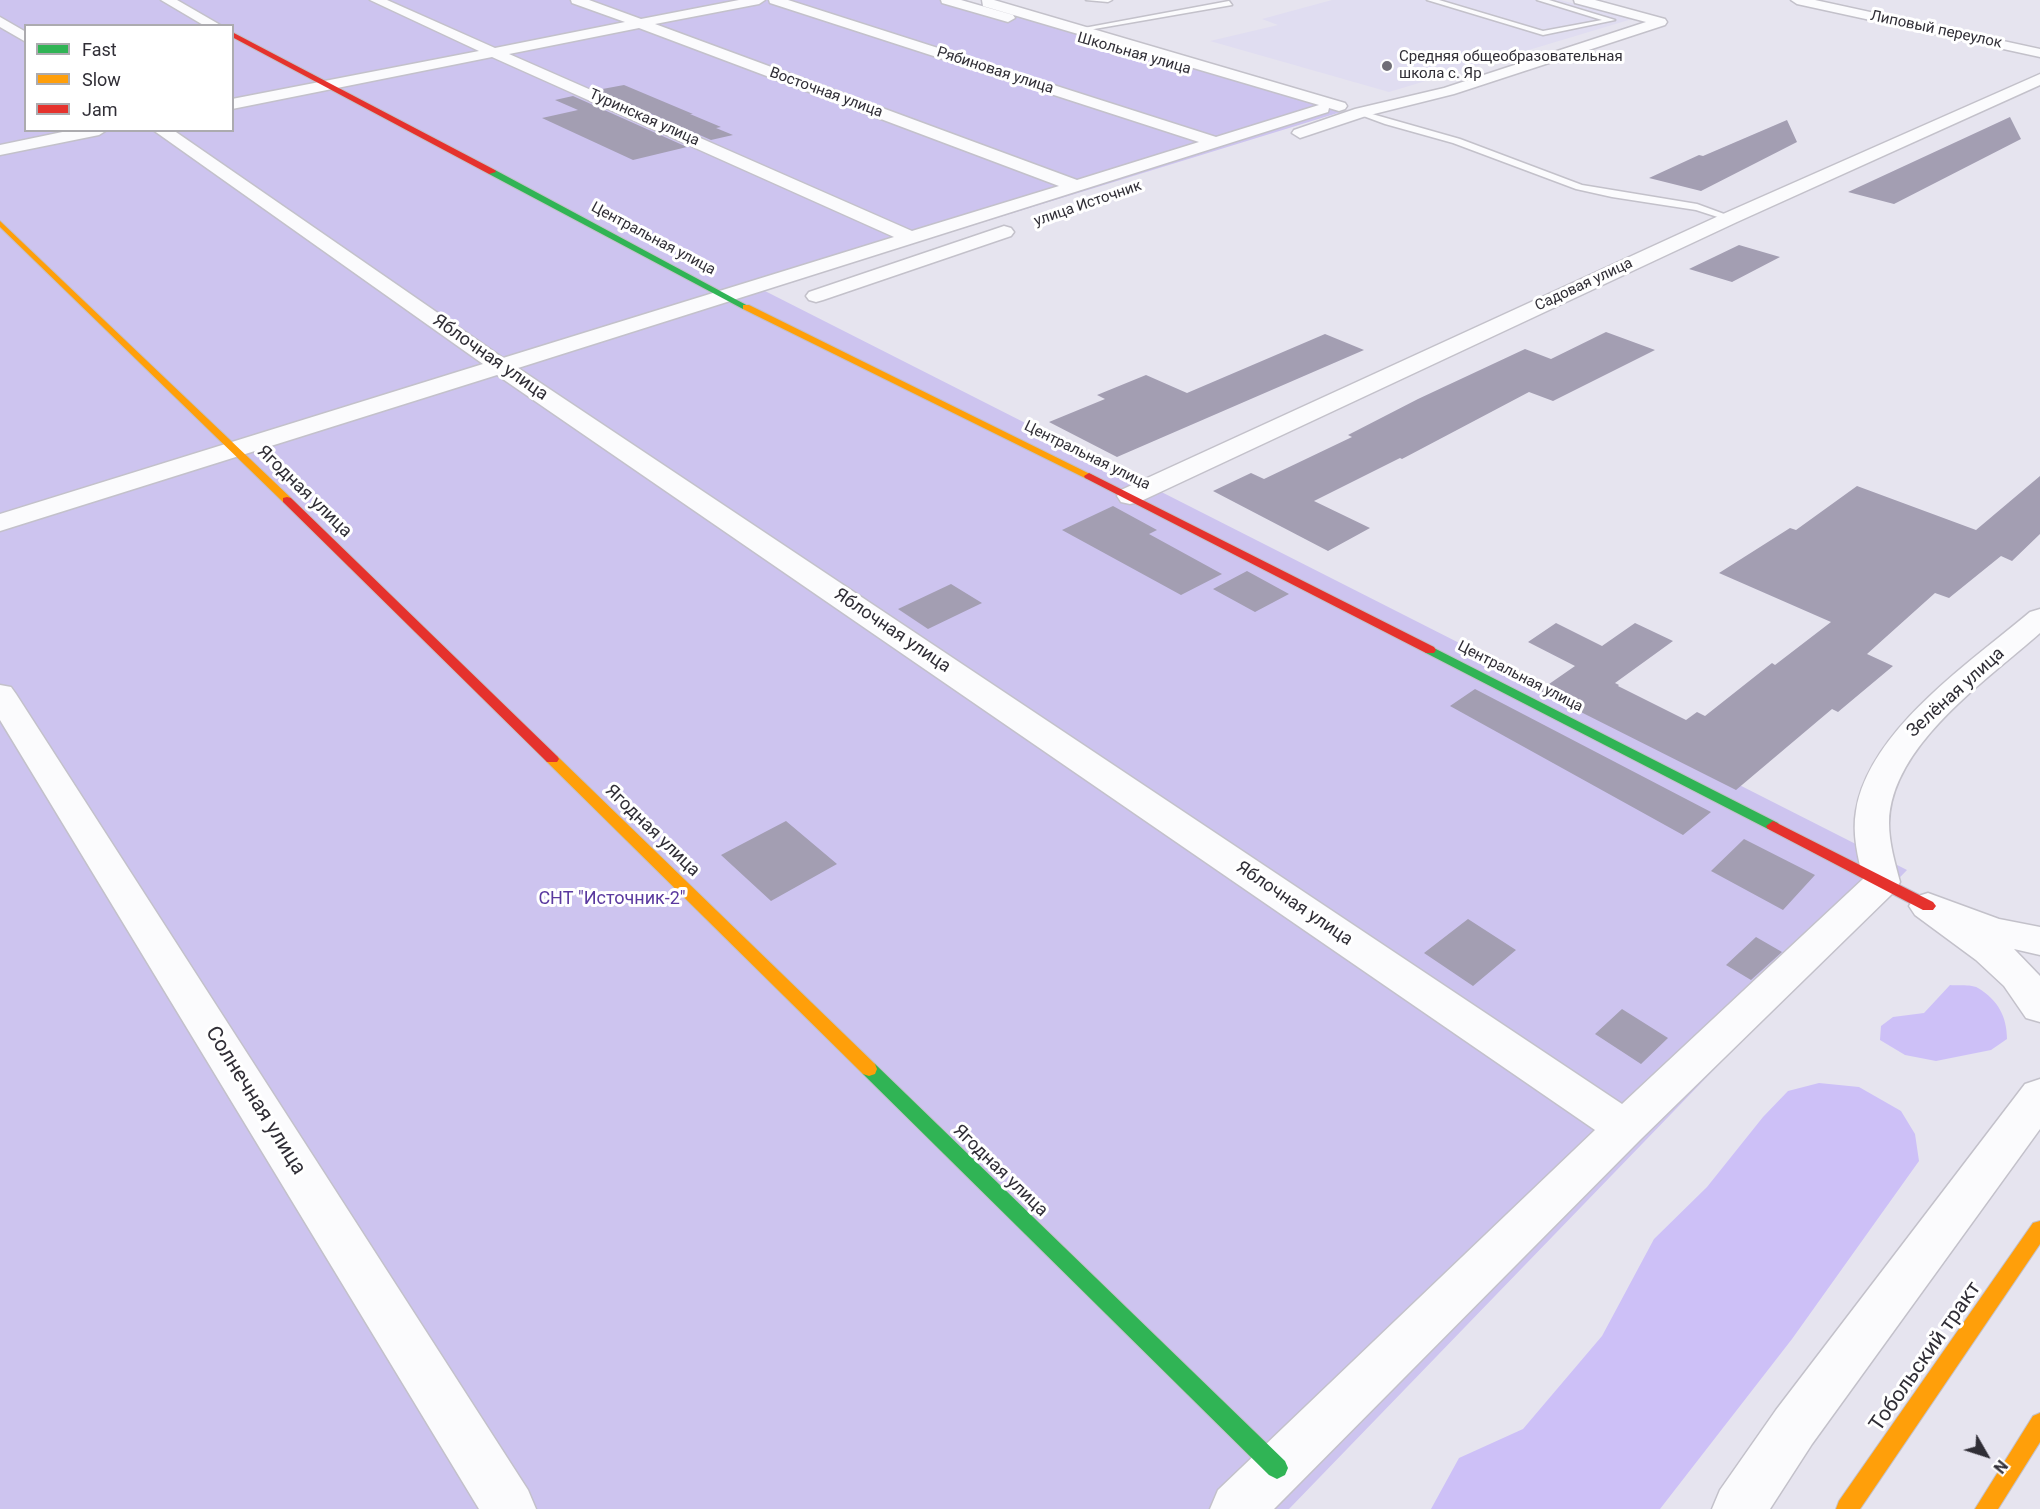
<!DOCTYPE html>
<meta charset="utf-8">
<style>
body{margin:0}
#map{position:relative;width:2040px;height:1509px;overflow:hidden;background:#e6e4ef;font-family:Roboto,sans-serif}
canvas{display:block}
.legend{position:absolute;left:24px;top:24px;width:210px;height:108px;box-sizing:border-box;background:#fff;border:2px solid #acabaf;margin:0;padding:8px 10px;list-style:none;font-size:18px;color:#302e36}
.legend li{display:flex;align-items:center;gap:12px;height:30px}
.legend b{width:30px;border:2px solid #acabaf}
.north{position:absolute;left:1956px;top:1425px;width:60px;height:60px;-webkit-text-stroke:4px #fff;paint-order:stroke;rotate:129deg;font-size:16px;font-weight:700;line-height:24px;text-align:center;color:#302e36}
.north::after{content:'';display:block;margin:auto;width:21px;height:27px;background:#302e36;clip-path:polygon(50% 0,100% 100%,50% 72%,0 100%)}
</style>
<div id="map">
<canvas width="2040" height="1509"></canvas>
<ul class="legend">
<li><b style="height:8px;background:#30b455"></b>Fast</li>
<li><b style="height:8px;background:#ff9f0a"></b>Slow</li>
<li><b style="height:8px;background:#e5322d"></b>Jam</li>
</ul>
<div class="north">N</div>
</div>
<script>
const g = document.querySelector('canvas').getContext('2d');
g.lineJoin = 'round';
function fillPath(path, color) {
  g.fillStyle = color;
  g.fill(path, 'evenodd');
}
function strokePath(path, color, width, dash) {
  g.strokeStyle = color;
  g.lineWidth = width;
  g.lineCap = dash ? 'butt' : 'round';
  g.setLineDash(dash || []);
  g.stroke(path);
}
function drawText(font, color, halo, rows, align = 'center') {
  g.font = font + ' Roboto,sans-serif';
  g.lineWidth = 6;
  g.setLineDash([]);
  g.textBaseline = 'middle';
  g.strokeStyle = halo;
  g.fillStyle = color;
  for (const [text, x, y, turn = 0] of rows) {
    g.save();
    g.translate(x, y);
    g.rotate((+turn || 0) * Math.PI / 180);
    g.textAlign = isNaN(turn) ? turn : align;
    if (halo) g.strokeText(text, 0, 0);
    g.fillText(text, 0, 0);
    g.restore();
  }
}
fillPath(new Path2D(`
 M1332,0H1560L1632,19L1389,92L1210,41L1278,25L1262,19Z`), '#e0ddf1');
fillPath(new Path2D(`
 M0,0H941L973,4L1341,112L763,290L1907,870L1289,1509H0ZM26,26H232V130H26Z`), '#cdc4ef');
fillPath(new Path2D(`
 M1950,985C1958,986 1971,984 1978,988C1998,1000 2007,1017 2007,1039L1991,1050L1936,1061L1905,1055L1880,1040L1881,1026L1893,1017L1924,1013Z
 M1819,1083L1859,1087L1901,1111L1915,1134L1919,1161L1792,1339L1660,1509H1431L1459,1458L1523,1429L1602,1336L1654,1239L1707,1187L1763,1117L1788,1091Z`), '#cdc0f7');
fillPath(new Path2D(`
 M624,85L693,114H690L721,127L716,128L733,135L711,140L597,90Z
 M573,96L687,147L633,160L542,118L578,110L555,100Z
 M2010,117L2021,139L1894,204L1848,192Z
 M1787,120L1797,142L1701,191L1649,178L1699,155L1703,156Z
 M1739,245L1780,257L1732,282L1689,269Z
 M1606,332L1655,350L1553,401L1529,392L1402,459L1400,458L1314,501L1370,528L1328,551L1213,491L1251,473L1264,479L1352,437L1348,435L1418,399L1525,349L1551,359Z
 M1325,334L1364,350L1117,457L1049,422L1105,399L1097,395L1146,375L1187,393Z
 M2040,476V534L2012,561L2001,556L1949,598L1935,593L1867,654L1893,666L1838,712L1832,709L1736,790L1539,691L1575,666L1528,642L1556,623L1602,646L1635,623L1673,641L1615,683L1619,685L1618,686L1686,720L1697,712L1705,716L1772,663L1775,665L1831,622L1719,573L1790,528L1796,530L1857,486L1976,530Z
 M1113,506L1157,530L1149,534L1222,574L1181,595L1062,530Z
 M1247,571L1289,594L1255,612L1213,589Z
 M951,584L982,603L928,629L898,609Z
 M1475,689L1711,812L1683,835L1450,706Z
 M786,821L837,864L771,901L721,855Z
 M1744,839L1815,875L1783,910L1711,871Z
 M1468,919L1516,950L1473,986L1424,953Z
 M1756,937L1782,952L1751,980L1726,965Z
 M1622,1009L1668,1038L1641,1064L1595,1034Z`), '#a39eb2');
const lane = new Path2D(`
 M1086,0H1112L1108,2Z
 M1427,0H1439L1543,31L1602,20L1537,0H1549L1615,20L1543,35Z
 M1229,1L1232,5L1077,32L1073,30Z
 M1358,110L1460,139L1582,185L1697,204L1735,218L1730,221L1696,210L1612,197L1576,189L1453,143L1385,124L1358,114Z`);
const street = new Path2D(`
 M161,0H177L222,26H205Z
 M370,0H387L495,48L625,22L572,3L571,0H589L641,19L739,0H765L759,4L655,24L1077,180L1199,142L770,3L769,0H788L1216,137L1319,105L983,6L982,0H994L1345,103L1347,106L1345,109L1339,111L1329,108L1328,112L518,368L1622,1104L1863,879C1858,857 1852,834 1856,811C1869,730 1971,662 2030,612L2040,609V633C1987,680 1890,746 1889,823C1889,843 1895,863 1900,882L1895,891L1640,1140L1274,1509H1210L1218,1490L1595,1130L497,375L0,531V514L483,364L153,130H173L503,358L894,237L492,57L232,109V99L479,51ZM639,28L1059,186L912,231L509,54Z
 M941,0H961L1013,15L1015,18L1008,22L942,3Z
 M1574,0H1595L1665,19L1667,22L1665,25L1454,94L1366,116L1300,138L1292,133L1294,130L1355,109L1444,88L1646,22L1575,3Z
 M1791,0H1815L2040,49V57L1797,4Z
 M0,17L26,32V42L0,27Z
 M2040,74V85L1737,222L1139,502L1130,504L1121,502L1117,496L1121,490L1723,214Z
 M72,130H107L99,135L0,155V145Z
 M1004,226L1011,228L1014,232L1011,236L823,300L816,302L809,300L806,296L809,292Z
 M0,685L11,687L16,694L528,1490L536,1509H479L0,720Z
 M1928,893L1999,919L2040,927V955L2014,949L2040,976V1022L2026,1018L2004,986L1976,960L1915,915L1909,906L1915,897Z
 M2040,1079V1129L1812,1444L1770,1509H1712L1720,1490L1776,1410L2025,1084Z`);
const fast = new Path2D(`
 M489,170H495L750,307L743,309L489,174Z
 M1430,646L1778,823L1780,826L1778,829H1768L1426,653L1424,650L1426,647Z
 M869,1062L875,1064L1285,1461L1288,1468L1285,1475L1277,1479L1269,1475L863,1074L861,1069L863,1064Z`);
const slow = new Path2D(`
 M0,221L291,498V502H283L0,227Z
 M743,305H749L1094,476L1089,479L1085,478L743,309Z
 M552,755L557,756L875,1064L877,1069L875,1074L869,1076L863,1074L547,762L545,759L547,756Z
 M2040,1221V1244L1860,1509H1836L1839,1501L2033,1223Z
 M2040,1413V1442L1998,1509H1975L2033,1416Z`);
const jam = new Path2D(`
 M232,32L495,170L496,172L489,174L232,37Z
 M1089,473L1434,647L1436,650L1434,653H1426L1085,478L1084,476Z
 M287,497L291,498L557,756L559,759L557,762H547L283,502V498Z
 M1773,821L1933,902L1936,906L1933,910H1923L1768,829L1766,826Z`);
strokePath(lane, '#c3c1ca', 3);
strokePath(street, '#c3c1ca', 3);
strokePath(fast, '#c3c1ca', 2);
strokePath(slow, '#c3c1ca', 2);
strokePath(jam, '#c3c1ca', 2);
fillPath(lane, '#fbfbfd');
fillPath(street, '#fbfbfd');
fillPath(fast, '#30b455');
fillPath(slow, '#ff9f0a');
fillPath(jam, '#e5322d');
for (const [x, y, r, color] of [
 [1387,66,6,"#706e77"]
]) {
  const dot = new Path2D();
  dot.arc(x, y, r, 0, 2 * Math.PI);
  g.fillStyle = color;
  g.fill(dot);
  strokePath(dot, '#fff', 2);
}
drawText('15px', '#302e36', '#fff', [
 ["Липовый переулок",1936,30,12],
 ["Школьная улица",1134,54,16],
 ["Рябиновая улица",995,71,18],
 ["Восточная улица",826,93,20],
 ["Туринская улица",644,118,24],
 ["улица Источник",1088,204,-19],
 ["Центральная улица",653,239,28],
 ["Садовая улица",1584,285,-25],
 ["Центральная улица",1087,456,26],
 ["Центральная улица",1520,677,27]
]);
drawText('15px', '#302e36', '#fff', [
 ["Средняя общеобразовательная",1399,57],
 ["школа с. Яр",1399,74]
], 'left');
drawText('18px', '#302e36', '#fff', [
 ["Яблочная улица",490,358,35],
 ["Ягодная улица",304,492,44],
 ["Яблочная улица",892,631,34],
 ["Зелёная улица",1956,693,-42],
 ["Ягодная улица",652,831,44],
 ["Яблочная улица",1294,904,34],
 ["Ягодная улица",1000,1171,44]
]);
drawText('18px', '#5a399f', '#fff', [
 ["СНТ \"Источник-2\"",612,899]
]);
drawText('21px', '#302e36', '#fff', [
 ["Солнечная улица",255,1101,58],
 ["Тобольский тракт",1926,1357,-55]
]);
</script>
